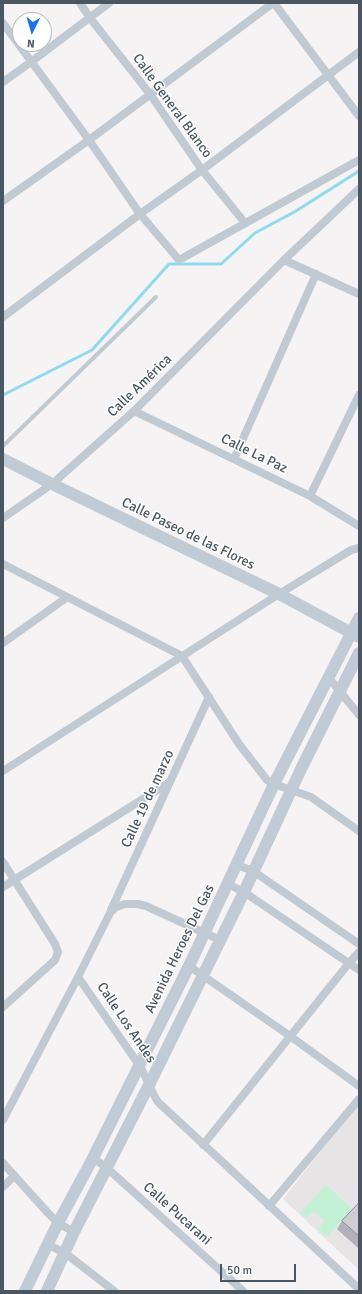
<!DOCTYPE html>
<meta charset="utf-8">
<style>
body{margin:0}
#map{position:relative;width:362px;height:1294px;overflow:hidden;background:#f5f3f3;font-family:Signika,sans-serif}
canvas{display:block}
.frame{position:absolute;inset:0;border:4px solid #4a5661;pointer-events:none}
.north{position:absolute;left:12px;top:12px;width:40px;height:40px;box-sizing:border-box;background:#fff;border:1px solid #b7bbc0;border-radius:50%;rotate:185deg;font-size:11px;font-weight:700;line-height:16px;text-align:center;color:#4a5661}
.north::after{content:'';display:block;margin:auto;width:14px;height:18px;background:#1a73e8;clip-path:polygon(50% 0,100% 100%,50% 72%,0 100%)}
.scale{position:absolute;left:220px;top:1264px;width:76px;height:18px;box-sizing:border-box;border:2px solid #4a5661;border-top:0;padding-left:5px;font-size:12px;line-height:14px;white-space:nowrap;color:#4a5661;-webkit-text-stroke:3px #fff;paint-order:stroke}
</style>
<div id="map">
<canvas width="362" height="1294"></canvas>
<div class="frame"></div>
<div class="north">N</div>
<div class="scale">50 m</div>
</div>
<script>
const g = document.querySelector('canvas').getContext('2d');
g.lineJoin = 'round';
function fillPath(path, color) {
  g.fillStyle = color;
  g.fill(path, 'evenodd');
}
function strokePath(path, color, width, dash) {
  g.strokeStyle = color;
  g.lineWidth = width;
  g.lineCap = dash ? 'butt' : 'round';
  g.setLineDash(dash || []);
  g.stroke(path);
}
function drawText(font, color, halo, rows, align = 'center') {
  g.font = font + ' Signika,sans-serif';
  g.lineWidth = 3;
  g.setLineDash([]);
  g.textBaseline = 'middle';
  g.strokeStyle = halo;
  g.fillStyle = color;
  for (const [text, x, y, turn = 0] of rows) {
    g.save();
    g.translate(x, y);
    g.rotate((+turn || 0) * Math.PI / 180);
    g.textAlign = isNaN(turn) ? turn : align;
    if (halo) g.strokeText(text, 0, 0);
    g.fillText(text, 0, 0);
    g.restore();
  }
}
fillPath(new Path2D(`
 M359,1103V1270L283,1199Z`), '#e6e4e5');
fillPath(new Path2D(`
 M326,1185L352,1209L327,1237L318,1229L325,1221L314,1211L306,1218L300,1213Z`), '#c3f1d5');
strokePath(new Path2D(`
 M3,395L92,350L169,264H221L255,233L296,211L359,171`), '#90daee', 3);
strokePath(new Path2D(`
 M3,446L156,297`), '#c1cad2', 4);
strokePath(new Path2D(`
 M80,3L90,18L150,94L202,170L245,223
 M274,3L359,116
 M3,23L89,140L140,214L179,260L359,160
 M3,82L31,62L109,3
 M3,201L89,140L273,3
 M284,260L359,294
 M3,317L140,214L202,170L359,52
 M134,411L310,496L359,526
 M234,459L316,274
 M310,496L359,395
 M3,518L52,484L134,411L284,260L359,189
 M3,564L182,656L239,744L267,780L274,784L311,797L359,831
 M3,643L66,598
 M329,678L359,715
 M3,771L279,594L351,550L359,548
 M3,862L55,944L58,952L55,960L3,1007
 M237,865L253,871L359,944
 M228,884L244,892L359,970
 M3,887L170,782
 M111,910L209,697
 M189,966L290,1036L359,1086
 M78,977L139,1065C147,1077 150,1090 158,1102L359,1289
 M3,1120L78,977L110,913L116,907L125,904H138L146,906L220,940
 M203,1145L349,963L359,952
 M93,1158L107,1168L243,1291
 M3,1163L48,1213L58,1223L74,1232
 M3,1187L14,1176
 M269,1206L359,1099
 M48,1244L69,1256L114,1291`), '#c1cad2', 8);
strokePath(new Path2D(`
 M3,459L52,484L279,594L359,637
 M25,1291L58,1223L93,1158L189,966L274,784L359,618
 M47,1291L74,1232L149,1085L244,892L301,769L359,653`), '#c1cbd6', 12);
fillPath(new Path2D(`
 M359,1203V1249L337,1229L342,1221Z`), '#b0b2b7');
const building = new Path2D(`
 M359,1203V1236L342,1221Z`);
fillPath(building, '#cdcfd5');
strokePath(building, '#909195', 1);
drawText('14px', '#4a5661', '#fff', [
 ["Calle General Blanco",172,106,54],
 ["Calle América",140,386,-44],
 ["Calle La Paz",254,454,26],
 ["Calle Paseo de las Flores",188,534,26],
 ["Calle 19 de marzo",148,799,-65],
 ["Avenida Heroes Del Gas",180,949,-64],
 ["Calle Los Andes",126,1023,56],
 ["Calle Pucarani",177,1214,42]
]);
</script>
